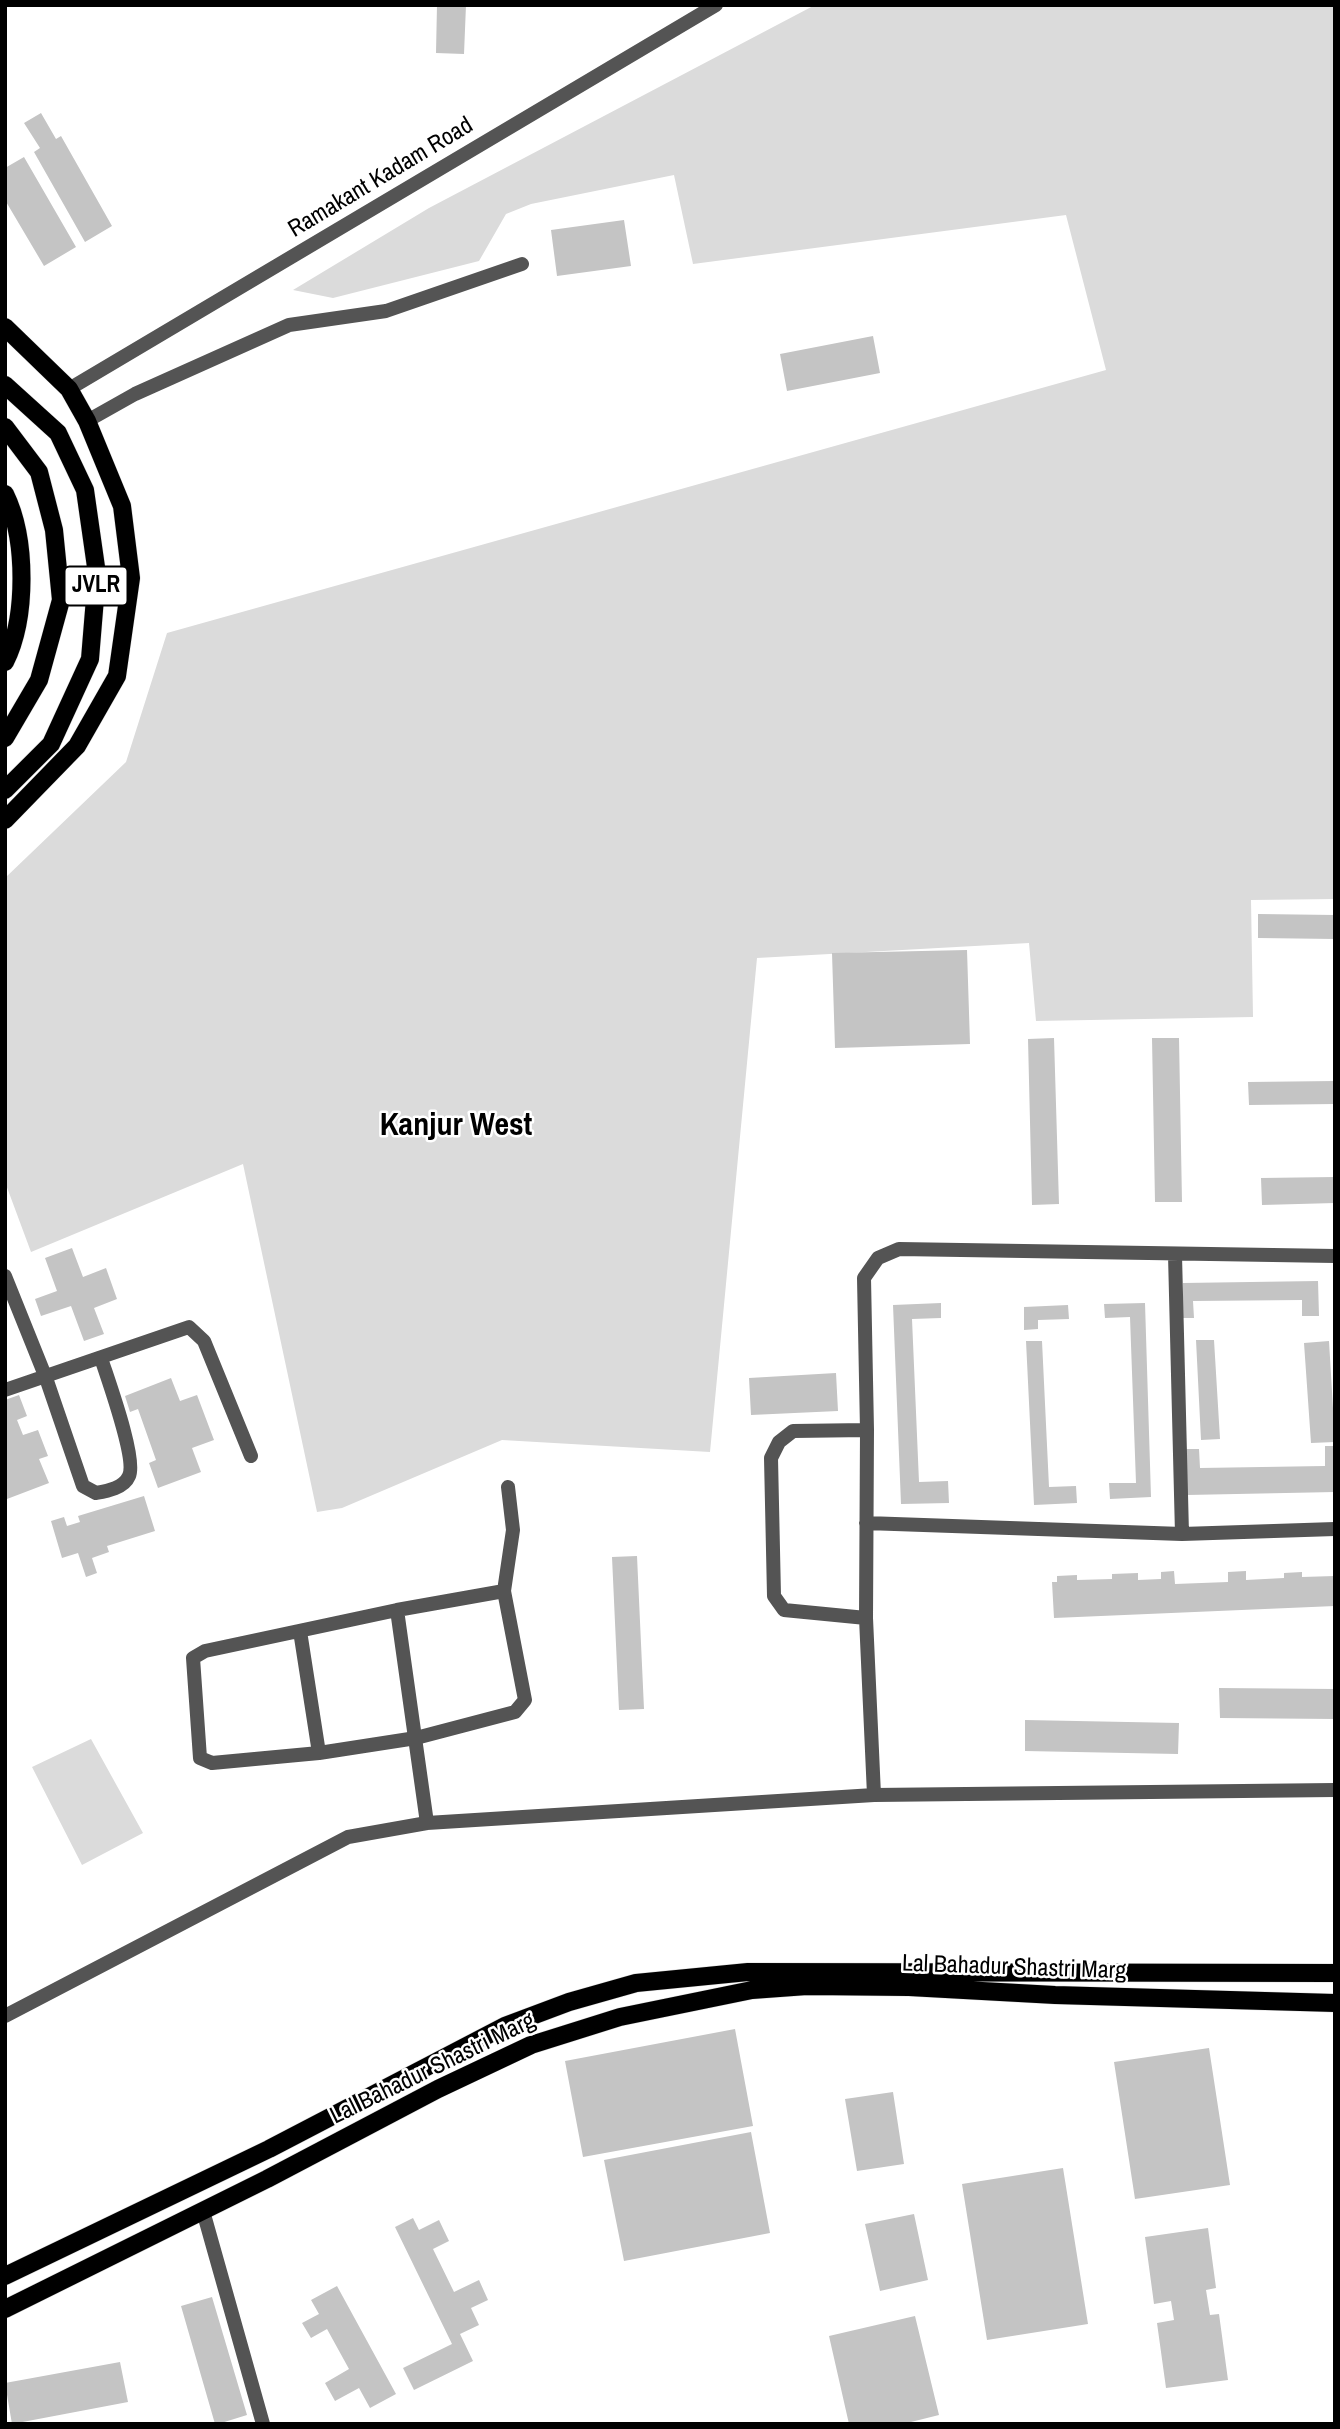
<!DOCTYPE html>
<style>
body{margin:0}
#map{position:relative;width:1340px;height:2429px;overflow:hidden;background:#fff;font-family:"Archivo Narrow",sans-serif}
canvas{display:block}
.frame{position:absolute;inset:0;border:7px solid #000;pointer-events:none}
</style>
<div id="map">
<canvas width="1340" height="2429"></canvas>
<div class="frame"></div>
</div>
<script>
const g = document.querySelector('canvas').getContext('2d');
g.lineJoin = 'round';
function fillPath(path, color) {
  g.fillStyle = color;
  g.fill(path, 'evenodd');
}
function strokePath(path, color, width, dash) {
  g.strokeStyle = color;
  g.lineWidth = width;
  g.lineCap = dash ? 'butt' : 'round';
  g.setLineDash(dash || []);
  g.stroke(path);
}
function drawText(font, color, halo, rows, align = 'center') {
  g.font = font + ' "Archivo Narrow",sans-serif';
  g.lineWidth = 5;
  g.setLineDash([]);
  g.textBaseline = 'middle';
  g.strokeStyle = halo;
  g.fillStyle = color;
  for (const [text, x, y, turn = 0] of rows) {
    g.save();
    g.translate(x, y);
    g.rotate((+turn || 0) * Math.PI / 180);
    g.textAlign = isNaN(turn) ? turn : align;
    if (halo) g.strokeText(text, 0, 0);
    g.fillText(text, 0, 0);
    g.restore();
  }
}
fillPath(new Path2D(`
 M815,5H1335V899L1251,900L1253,1017L1036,1021L1029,943L757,958L710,1452L502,1440L342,1508L317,1512L243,1164L31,1252L5,1182V878L126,762L167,633L1106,370L1066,215L693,264L674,175L531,204L506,214L479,261L333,298L293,290L429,208Z
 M91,1739L143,1833L82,1865L32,1767Z`), '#dbdbdb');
fillPath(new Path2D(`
 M437,5H466L464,54L436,53Z
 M41,113L56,139L61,136L112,226L85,242L34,152L40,148L24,123Z
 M24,157L76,247L44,266L5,200V168Z
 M624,220L631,266L557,276L551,230Z
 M873,336L880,373L787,391L780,354Z
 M1258,914L1335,915V939L1258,938Z
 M967,950L970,1044L835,1048L832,953Z
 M1054,1038L1059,1204L1032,1205L1028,1039Z
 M1152,1038H1179L1182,1202H1155Z
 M1335,1081V1104L1249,1105L1248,1082Z
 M1335,1177V1203L1262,1205L1261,1178Z
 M72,1248L83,1277L106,1268L117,1299L94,1308L104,1334L84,1341L71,1306L41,1316L35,1299L57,1291L45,1258Z
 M1318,1281L1319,1316H1302V1300L1193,1301L1194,1318H1183V1283Z
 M941,1303V1318L912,1319L919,1482L948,1481L949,1503L901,1504L893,1305Z
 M1145,1303L1151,1497L1110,1499L1109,1483H1136L1130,1317L1105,1318L1104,1304Z
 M1068,1305L1069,1319L1038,1320V1329L1024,1330V1307Z
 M1196,1340H1214L1220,1439L1201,1440Z
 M1026,1341H1042L1049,1487L1076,1486L1077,1503L1034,1505Z
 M1329,1341L1335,1442L1311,1443L1304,1343Z
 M836,1373L838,1411L751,1415L749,1378Z
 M171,1378L180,1401L197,1395L214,1440L192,1448L201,1472L158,1488L149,1463L156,1460L138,1409L130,1412L125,1396Z
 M19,1395L27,1416L17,1420L23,1435L38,1430L48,1456L39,1459L49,1483L7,1499L5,1400Z
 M1325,1446H1335V1492L1187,1495L1185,1449H1199L1200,1468L1325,1466Z
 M144,1496L155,1531L107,1546L109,1552L92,1558L97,1573L86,1577L78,1553L62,1558L51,1521L64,1517L67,1526L80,1522L78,1516Z
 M637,1556L644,1709L619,1710L612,1557Z
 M1174,1571L1175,1584L1228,1582V1572L1246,1571V1580L1284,1578V1573L1302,1572V1577L1335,1576V1606L1054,1618L1052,1582H1057V1576L1077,1575V1580L1112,1579V1574L1138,1573V1580L1161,1579V1572Z
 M1219,1688L1335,1689V1719L1220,1718Z
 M1025,1720L1179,1723L1178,1754L1025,1751Z
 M735,2029L753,2126L583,2157L565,2061Z
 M1209,2048L1230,2185L1135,2199L1114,2062Z
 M893,2092L904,2164L857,2171L845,2099Z
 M751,2132L770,2233L624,2261L604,2160Z
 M1063,2168L1088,2324L987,2340L962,2184Z
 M914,2214L928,2280L880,2291L865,2224Z
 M413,2218L419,2230L439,2220L449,2241L433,2249L454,2292L479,2280L488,2300L471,2308L479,2325L460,2334L473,2361L414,2390L403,2368L452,2344L395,2227Z
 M1208,2228L1216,2288L1206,2290L1210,2315L1219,2314L1228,2380L1166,2388L1157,2323L1174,2320L1171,2301L1154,2304L1145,2237Z
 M337,2286L396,2394L370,2408L359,2388L335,2401L325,2383L349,2369L327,2329L311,2338L302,2323L319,2314L311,2300Z
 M212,2297L247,2415L218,2424H215L181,2306Z
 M915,2316L939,2415L903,2424H849L829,2336Z
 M120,2362L128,2402L12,2424L5,2383Z`), '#c4c4c4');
const primary = new Path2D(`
 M5,327L69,389L87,421L122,506L131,578L117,676L77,746L5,820
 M5,385L58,433L85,490L97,574L90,659L51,744L5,790
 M5,427L39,472L54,530L61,600L39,680L5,738
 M5,494C27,539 27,618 5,662
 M5,2276L269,2149L505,2026L569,2002L636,1983L748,1972L1335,1973
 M5,2309L267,2179L438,2089L531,2045L620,2017L752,1990L807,1986L909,1987L1055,1995L1335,2003`);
strokePath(primary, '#dbdbdb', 19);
strokePath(new Path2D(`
 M69,389L716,5
 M87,421L135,394L289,325L386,311L522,264
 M1175,1255L1182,1534
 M5,1276L46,1378L83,1486L96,1493C107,1491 124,1488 129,1476C137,1459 108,1380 101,1358
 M5,1390L189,1327L204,1341L251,1456
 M866,1523L1182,1534L1335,1529
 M504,1591L513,1530L508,1487
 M397,1610L205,1651L193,1658L200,1758L212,1763L319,1753L416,1738L515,1712L525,1700L504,1591L397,1610L427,1823
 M866,1618L784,1610L774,1596L771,1458L779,1442L793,1431L867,1430
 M300,1631L319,1753
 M874,1795L866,1618L867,1430L864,1278L878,1258L899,1249L1335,1256
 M5,2016L348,1837L427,1823L874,1795L1335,1790
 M203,2211L263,2424`), '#545454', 14);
strokePath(primary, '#000', 18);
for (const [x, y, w] of [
 [96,586,63]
]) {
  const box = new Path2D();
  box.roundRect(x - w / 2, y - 19.5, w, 39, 5);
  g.fillStyle = '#fff';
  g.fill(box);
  strokePath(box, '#000', 2);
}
drawText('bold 23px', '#000', null, [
 ["JVLR",96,586]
]);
drawText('24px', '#000', '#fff', [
 ["Ramakant Kadam Road",381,178,-31],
 ["Lal Bahadur Shastri Marg",1014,1968,2],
 ["Lal Bahadur Shastri Marg",433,2069,-26]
]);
drawText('bold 32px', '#000', '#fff', [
 ["Kanjur West",456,1126]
]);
</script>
